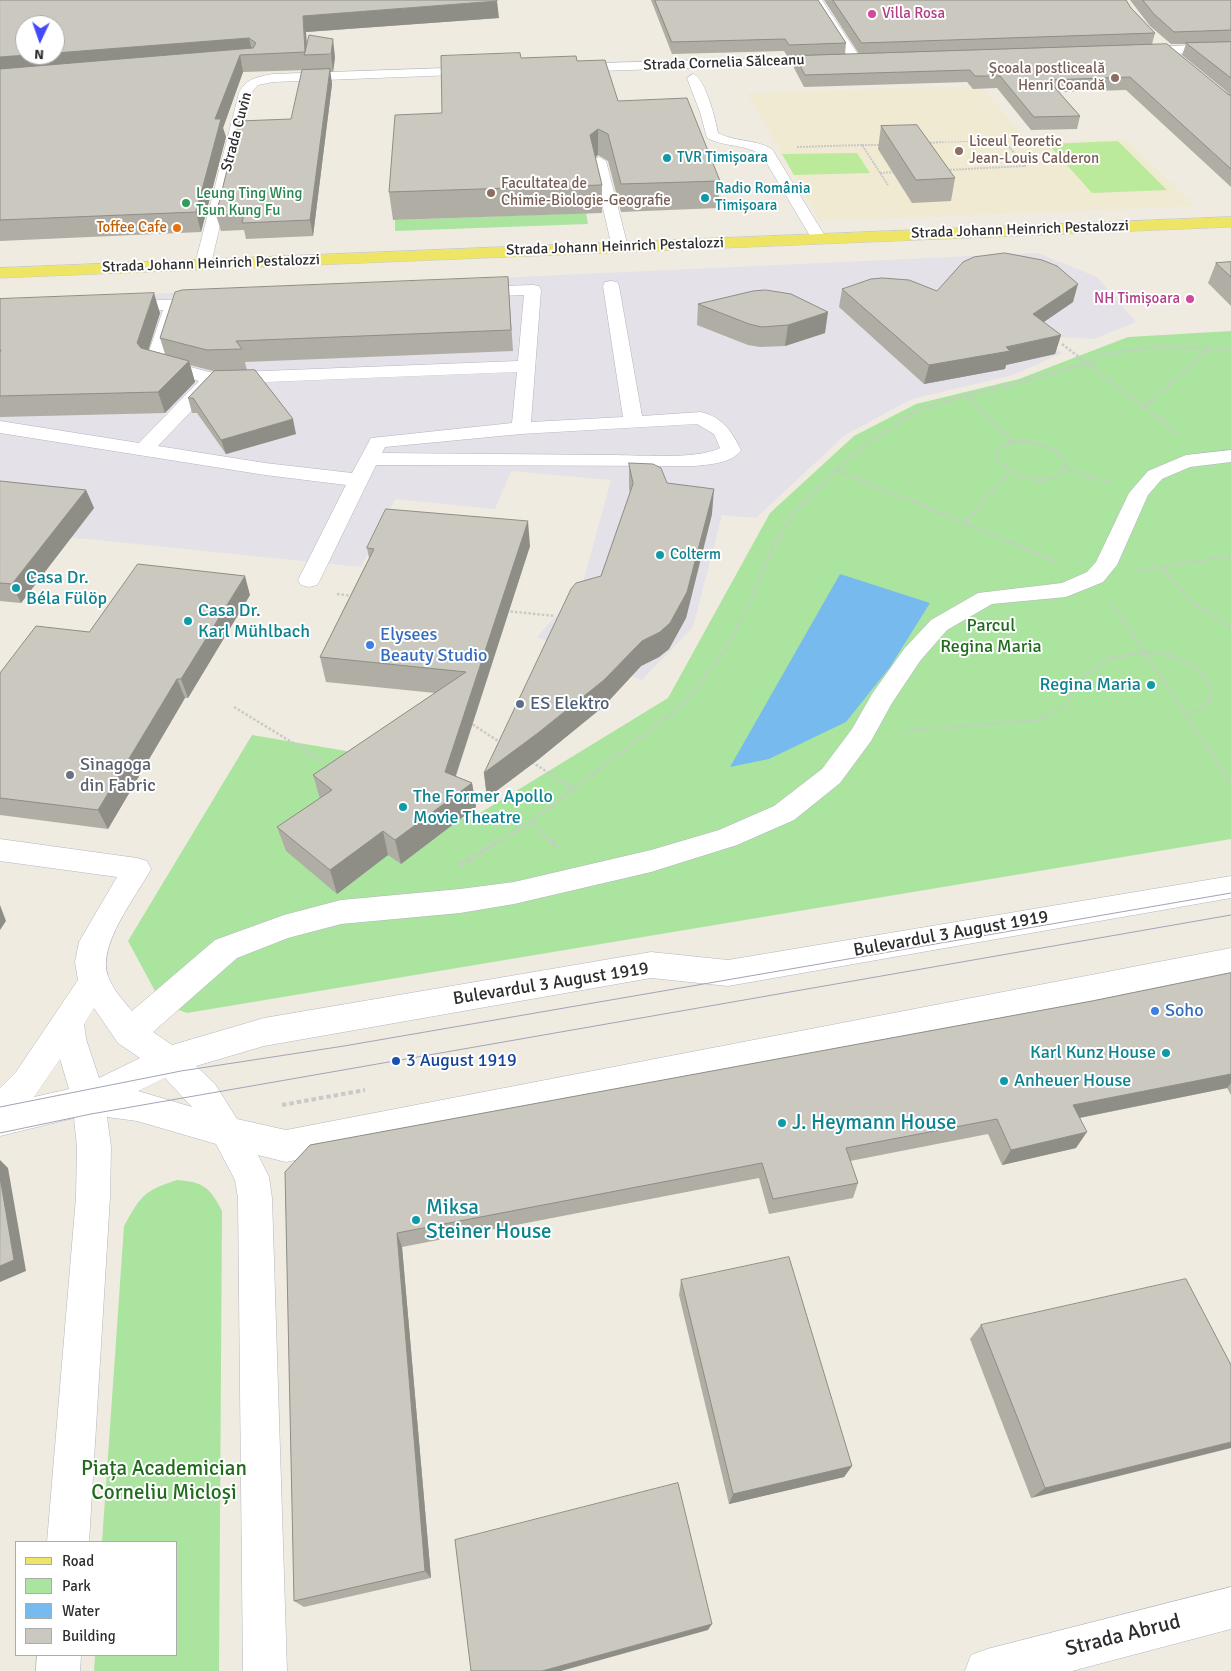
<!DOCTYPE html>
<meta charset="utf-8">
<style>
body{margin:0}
#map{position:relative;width:1231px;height:1671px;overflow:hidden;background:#efebe1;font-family:Signika,sans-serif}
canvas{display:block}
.legend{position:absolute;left:15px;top:1541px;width:162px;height:115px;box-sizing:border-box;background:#fff;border:1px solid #ababab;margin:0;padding:6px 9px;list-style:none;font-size:15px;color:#2e2e2e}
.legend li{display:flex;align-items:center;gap:10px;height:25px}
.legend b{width:25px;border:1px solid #ababab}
.north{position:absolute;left:15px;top:15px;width:50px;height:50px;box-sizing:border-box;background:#fff;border:1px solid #ababab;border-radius:50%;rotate:183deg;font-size:14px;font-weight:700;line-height:20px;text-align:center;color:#2e2e2e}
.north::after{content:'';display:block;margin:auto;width:18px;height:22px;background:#454af8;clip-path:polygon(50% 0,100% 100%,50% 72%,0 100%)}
</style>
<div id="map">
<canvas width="1231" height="1671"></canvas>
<ul class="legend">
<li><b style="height:6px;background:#efe565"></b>Road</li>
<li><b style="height:14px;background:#abe49f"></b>Park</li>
<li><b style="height:14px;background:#7be"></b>Water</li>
<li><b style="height:14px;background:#cbc9bf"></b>Building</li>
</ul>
<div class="north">N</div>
</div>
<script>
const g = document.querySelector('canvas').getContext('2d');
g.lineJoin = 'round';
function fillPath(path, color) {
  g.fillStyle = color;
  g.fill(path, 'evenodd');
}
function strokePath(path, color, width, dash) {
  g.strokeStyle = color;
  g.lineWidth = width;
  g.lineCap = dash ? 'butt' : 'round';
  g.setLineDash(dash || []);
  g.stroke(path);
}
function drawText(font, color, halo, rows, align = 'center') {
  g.font = font + ' Signika,sans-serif';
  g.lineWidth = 4;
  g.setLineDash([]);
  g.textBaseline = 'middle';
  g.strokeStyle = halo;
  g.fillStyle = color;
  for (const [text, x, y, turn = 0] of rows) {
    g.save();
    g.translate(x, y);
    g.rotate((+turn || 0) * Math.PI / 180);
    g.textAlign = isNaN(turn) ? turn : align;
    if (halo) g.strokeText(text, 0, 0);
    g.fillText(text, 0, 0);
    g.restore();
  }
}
fillPath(new Path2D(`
 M1037,253L1097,277L1136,322L1094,339L1040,336L1062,353L1013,375L912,399L845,435L756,518L722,515L693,627L642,680L537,637L582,586L611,480L511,471L495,509L395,499L361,567L0,530V301Z`), '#e4e1e8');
fillPath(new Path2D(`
 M980,86L1030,143L1126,139L1195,206L820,221L747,93Z`), '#efead1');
fillPath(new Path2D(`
 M586,213L588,224L395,231V220Z
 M1231,331V839L187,1013L162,1004L128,941L252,735L364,754L467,821L668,698L770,513L854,436L916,404L1019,379L1128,337Z
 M177,1180C203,1182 210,1187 222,1211L219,1671H94L95,1655H176V1542H102L124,1226C141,1196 143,1191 177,1180Z`), '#abe49f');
fillPath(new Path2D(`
 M1118,141L1167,190L1092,193L1048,144Z
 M857,153L870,173L794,175L782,154Z`), '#bcea9b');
fillPath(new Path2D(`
 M840,574L930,603L890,667L846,722L769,759L730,767Z`), '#7be');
const minor = new Path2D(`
 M812,0H822L861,59L859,62H851Z
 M1231,44V52L1138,55L1132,51L1138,47Z
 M832,56L836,57L838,60L836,63L570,72L564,68L570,64Z
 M477,67L483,71L481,74L273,82L258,85L251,93L211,264L209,267H197L195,264L239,93C246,78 258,77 273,74Z
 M693,74C705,77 716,121 718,133C735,142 755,139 772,149L826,238L823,241H813L762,155C745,144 724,147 707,138L700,112L687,78Z
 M599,157L606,161L628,247L626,250H614L612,247L592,161Z
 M611,281L617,282L619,286L642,416L701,412C724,418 731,431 741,450C731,464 710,464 695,466L376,465L320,580L317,585L309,587L301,585L298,580L346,485L265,475L0,433V421L139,443L199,381L148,367L145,363L163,310L120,311L114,310L112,306L114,302L207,298L213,299L215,303L213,307L180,309L164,360L213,373L518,361L524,295L473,297L467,296L465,292L467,288L473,287L533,285L539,286L541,290L531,422L623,417L603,286L605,282ZM517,372L512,423L371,438L352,473L265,463L158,446L217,384ZM697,424L714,434L720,448C696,460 639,455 611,455C534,454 458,454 382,453L385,447L521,434Z
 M1231,450V462L1190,467L1162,479L1148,495L1117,565L1103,582L1066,597L992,604L947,630L920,661L892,703L871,741L840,783L794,820L737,845L651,872L514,904L460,913L341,924L288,938L237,958L153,1032L172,1045L264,1018L651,952L728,960L1231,876V898L728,986L651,978L264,1046L196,1066L215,1084L237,1119L286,1130L1231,948V974L286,1162L258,1155L269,1177L272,1198L287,1671H243L238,1198L235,1180L216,1144L137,1121L107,1117L111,1147L110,1197L89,1542H47L76,1197L77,1147L74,1118L0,1136V1088L16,1072L78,980L75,962L79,942L117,877L0,861V839L137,858L147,861L151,869C136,897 97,945 108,976C112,989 124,1001 132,1011L215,940L284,915L341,900L460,889L514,882L651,850L719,830L774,806L822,769L852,729L872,694L904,649L931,620L978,593L1062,583L1087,572L1096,562L1129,493L1148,471L1186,455ZM94,1008L118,1043L140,1058L99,1078L86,1039L84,1024ZM60,1059L69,1089L34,1097ZM165,1078L191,1106L192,1107L138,1091Z
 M1231,1587V1629L1072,1671H965L971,1655L987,1649Z
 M37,1655H81L80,1671H36Z`);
const major = new Path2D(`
 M1231,217V227L0,278V268Z`);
strokePath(minor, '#b4b4c0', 1);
strokePath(major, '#c9c9c9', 1);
strokePath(new Path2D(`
 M927,143L1003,140L1006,144`), '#c9c9c9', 1, [2, 1]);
strokePath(new Path2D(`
 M927,143L943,142
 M862,145H881
 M797,147L862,145L888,185
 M947,170L1025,166L1005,142
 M880,173L896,172`), '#c9c9c9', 2, [2, 1]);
strokePath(new Path2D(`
 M1062,344L1179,434
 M967,395L1013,442
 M1144,407L1209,349
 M1024,441C1039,444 1060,447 1065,464C1059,493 1005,477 996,456L998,449L1007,444Z
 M1065,468L1110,483
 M837,470L1055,561
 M964,523L1009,473
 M1161,567L1192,602L1231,627
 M1138,570L1231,556
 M337,594L353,596
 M1112,603L1231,783
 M506,611L555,616
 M234,707L321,760
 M469,722L501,743
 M903,731L1038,720L1067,704L1078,680L1109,658L1145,652L1165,654L1185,661L1201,672L1211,686V699L1202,709L1186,715
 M532,762L573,789
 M532,821L552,843
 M497,843L532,821L683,705L726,649L755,591L773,547L796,510L837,470L871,441L916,411L967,395L1022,382L1087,363L1105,354L1155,347L1231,349`), '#c9c9c9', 2.5, [2.5, 2]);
strokePath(new Path2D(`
 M551,841L557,848
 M460,865L499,841
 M282,1105L365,1090`), '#c9c9c9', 4, [4.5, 3]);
fillPath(minor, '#fff');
fillPath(major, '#efe565');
strokePath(new Path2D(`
 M0,1107L181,1071L344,1046L1231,893
 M0,1133L91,1114L1231,915`), '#a3a3b7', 1);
fillPath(new Path2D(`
 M0,0L499,18L306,32L307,44L335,57L333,72H330L332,84L313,236L246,239L244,230L221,231L216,215L291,119L307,70L243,72L223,128L226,137L201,232L0,241Z
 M651,0H818L846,43L845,54H859L824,0H1126L1131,8L1155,33L1152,44L1231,95V187L1126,90L1059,92L1080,116L1077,129L1031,130L997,88L973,89L967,82L804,87L794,68L795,57H788L784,51L672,54Z
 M1130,0H1231V95L1182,55L1186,44H1171L1150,26Z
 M521,58L618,101L720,181L718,208L621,212L608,161L598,155L595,158L602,185V213L393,220L389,192L442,113Z
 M881,126L955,178L951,201L912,203L878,149Z
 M1231,262V306L1208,283L1216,263Z
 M508,277L513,351L245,362L247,370L213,371L190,365L195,382L165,413L0,417V299L160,313L148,350L165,354L160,338Z
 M842,289L937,291L1073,302L1043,322L1061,335L1055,354L1006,365L1005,369L924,384L839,307Z
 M698,304L825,333L785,346L760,347L748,345L697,325Z
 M214,371L296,434L226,454L197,413H192L188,398Z
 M629,463L667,483L712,514L686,618L669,649L659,657L641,666L604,706L539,759L487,798L484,773L601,576L630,494L629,488Z
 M0,481L86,490L94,508L21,603L0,601Z
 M530,546L456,776L472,783L476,807L401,864L388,855L337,894L286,851L277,827L320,799L313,775L435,693L326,682L320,657L369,558L367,548Z
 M250,595L188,698H185L108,829L0,815V673L89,632Z
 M1231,973V1095L1227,1088L1080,1118L1076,1148L1002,1165L988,1134L850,1161L858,1183L853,1198L769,1214L759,1178L402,1247L431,1578L304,1607L294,1601L285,1172L1092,1001Z
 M681,1280L852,1466L844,1477L729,1504L679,1295Z
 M981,1325L1231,1365L1031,1498L970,1339Z`), '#afada4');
fillPath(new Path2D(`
 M497,1L499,18L306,32L307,55H306L303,16Z
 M249,38L253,54L240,55L243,72L223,128L226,137L201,232L196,212L0,75V57L27,55H55V53Z
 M333,39L335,57L333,72L331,54Z
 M330,69L332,84L313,236L310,220Z
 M598,129V155L590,161V135Z
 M1078,284L1073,302L1028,333L1033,314Z
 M154,293L160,313L144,364L137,343Z
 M828,312L825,333L785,346L788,325Z
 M1061,335L1055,354L1006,365L1005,369L924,384L929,365Z
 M189,361L195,382L165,413L158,392Z
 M293,419L296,434L226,454L221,440Z
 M714,489L712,514L686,618L669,649L659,657L641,666L604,706L539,759L487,798L484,773Z
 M86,490L94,508L21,603L12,584Z
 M528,521L530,546L449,796L445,772Z
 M245,576L250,595L188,698L181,679Z
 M177,679L185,698L108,829L98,810Z
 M472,783L476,807L401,864L395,840Z
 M383,831L388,855L337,894L330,870Z
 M0,905L6,921L0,930Z
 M1231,1074V1083L1227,1088L1063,1121L1073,1105Z
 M1087,1132L1076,1148L1002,1165L1011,1150Z
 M0,1160L8,1168L26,1271L0,1282Z
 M397,1233L402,1247L431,1578L425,1571Z
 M1231,1442V1448L1031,1498L1045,1488Z
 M852,1466L844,1477L729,1504L733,1494Z
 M712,1624L708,1630L561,1671H542Z`), '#8e8d86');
const building = new Path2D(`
 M0,0H497V1L303,16L305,52L309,35L333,39L331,54L304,55L305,52L240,55L215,119H221L196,212L0,220V69L253,48L256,43L249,38L55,53V25H25V55H27L0,57Z
 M655,0H818L846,43L789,45L785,39L672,42Z
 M833,0H1126L1131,8L1155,33L862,43Z
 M1143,0H1231V30L1174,32L1154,14Z
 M1231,42V78L1186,43Z
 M1167,44L1229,95H1231V169L1130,77L1048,80L1080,116L1034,117L1000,76H975L970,70L805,75L795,56Z
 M520,53L521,58L576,56L577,61L605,60L618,101L687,98L720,181L621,184L608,134L598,129L590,135L602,185L389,192L395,115L442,113L441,56Z
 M330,69L310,220L242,223L244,214L216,215L239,121L291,119L302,70Z
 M917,125L955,178L916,180L881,126Z
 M1005,253L1042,260L1057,266L1078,284L1033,314L1061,335L1006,347L1010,351L929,365L842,289L871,279L882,278L909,280L937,291L963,262L974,257Z
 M1231,262V277L1216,263Z
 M508,277L511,330L236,341L242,349L207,350L160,338L175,292L182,290Z
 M766,290L791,294L828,312L788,325L762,327L749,324L698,304L753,291Z
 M154,293L137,343L141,348L189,361L158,392L0,396V352L1,350H0V299Z
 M255,370L293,419L221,440L193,398H188L214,371Z
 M629,463L653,464L661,468L667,483L714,489L687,592L670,623L660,632L642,641L604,680L538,733L484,773L571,589L576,583L601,576L633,484Z
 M0,481L86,490L12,584L0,583Z
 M386,509L528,521L445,772L472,783L395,840L383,831L330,870L277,827L332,790L313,775L466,672L320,657L374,549L367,548Z
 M138,564L245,576L181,679H177L98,810L0,798V673L36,626L89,632Z
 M1231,973V1074L1073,1105L1087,1132L1011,1150L997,1119L846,1148L858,1183L773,1199L762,1163L397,1233L425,1571L294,1601L285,1172L310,1145L1092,1001Z
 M0,1177L14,1260L0,1266Z
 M789,1257L852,1466L733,1494L681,1280Z
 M1186,1279L1231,1365V1442L1045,1488L981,1325Z
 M678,1483L712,1624L542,1671H471L455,1540Z`);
fillPath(building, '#cbc9bf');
strokePath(building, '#8e8d86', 1);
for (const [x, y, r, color] of [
 [872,14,5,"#d1479c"],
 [1115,78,5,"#8d6e63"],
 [959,151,5,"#8d6e63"],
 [667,158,5,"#0f9aa8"],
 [491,193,5,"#8d6e63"],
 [705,198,5,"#0f9aa8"],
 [186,203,5,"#2e9e5b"],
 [177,228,5,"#e8710a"],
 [1190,299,5,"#d1479c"],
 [660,555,5,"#0f9aa8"],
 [16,588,5,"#0f9aa8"],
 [188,621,5,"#0f9aa8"],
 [370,645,5,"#3f7fe0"],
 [1151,685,5,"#0f9aa8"],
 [520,704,5,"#5c6f8a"],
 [70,775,5,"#6b7280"],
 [403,807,5,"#0f9aa8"],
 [1155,1011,5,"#3f7fe0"],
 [1166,1053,5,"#0f9aa8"],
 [396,1061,5,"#1a4fb4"],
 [1004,1081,5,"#0f9aa8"],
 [782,1123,5,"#0f9aa8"],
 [416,1220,5,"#0f9aa8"]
]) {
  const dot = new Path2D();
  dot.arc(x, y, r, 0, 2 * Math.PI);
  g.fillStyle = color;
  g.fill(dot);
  strokePath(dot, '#fff', 2);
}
drawText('15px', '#b23c85', '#fff', [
 ["Villa Rosa",882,14],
 ["NH Timișoara",1180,299,"right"]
], 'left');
drawText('15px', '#2e2e2e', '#fff', [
 ["Strada Cornelia Sălceanu",724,63,-2],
 ["Strada Cuvin",237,132,-75],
 ["Strada Johann Heinrich Pestalozzi",1020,230,-2],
 ["Strada Johann Heinrich Pestalozzi",615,247,-2],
 ["Strada Johann Heinrich Pestalozzi",211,264,-2]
]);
drawText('15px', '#785e54', '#fff', [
 ["Școala postliceală",1105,69,"right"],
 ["Henri Coandă",1105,86,"right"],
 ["Liceul Teoretic",969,142],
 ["Jean-Louis Calderon",969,159],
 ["Facultatea de",501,184],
 ["Chimie-Biologie-Geografie",501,201]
], 'left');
drawText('15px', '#0d838f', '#fff', [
 ["TVR Timișoara",677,158],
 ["Radio România",715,189],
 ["Timișoara",715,206],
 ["Colterm",670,555]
], 'left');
drawText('15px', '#27864d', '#fff', [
 ["Leung Ting Wing",196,194],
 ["Tsun Kung Fu",196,211]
], 'left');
drawText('15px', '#c56008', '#fff', [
 ["Toffee Cafe",167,228]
], 'right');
drawText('18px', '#0d838f', '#fff', [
 ["Casa Dr.",26,578],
 ["Béla Fülöp",26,599],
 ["Casa Dr.",198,611],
 ["Karl Mühlbach",198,632],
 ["Regina Maria",1141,685,"right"],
 ["The Former Apollo",413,797],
 ["Movie Theatre",413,818],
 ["Karl Kunz House",1156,1053,"right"],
 ["Anheuer House",1014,1081]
], 'left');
drawText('18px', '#206c1c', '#fff', [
 ["Parcul",991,626],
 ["Regina Maria",991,647]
]);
drawText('18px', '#366cbe', '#fff', [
 ["Elysees",380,635],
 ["Beauty Studio",380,656],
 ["Soho",1165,1011]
], 'left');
drawText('18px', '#4e5e75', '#fff', [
 ["ES Elektro",530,704]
], 'left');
drawText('18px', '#5b616d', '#fff', [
 ["Sinagoga",80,765],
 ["din Fabric",80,786]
], 'left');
drawText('18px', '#2e2e2e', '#fff', [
 ["Bulevardul 3 August 1919",951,934,-10],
 ["Bulevardul 3 August 1919",551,984,-9]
]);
drawText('18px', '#164399', '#fff', [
 ["3 August 1919",406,1061]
], 'left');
drawText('21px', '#0d838f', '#fff', [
 ["J. Heymann House",792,1123],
 ["Miksa",426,1208],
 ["Steiner House",426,1232]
], 'left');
drawText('21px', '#206c1c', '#fff', [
 ["Piața Academician",164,1469],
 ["Corneliu Micloși",164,1493]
]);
drawText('21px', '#2e2e2e', '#fff', [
 ["Strada Abrud",1123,1636,-14]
]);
</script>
